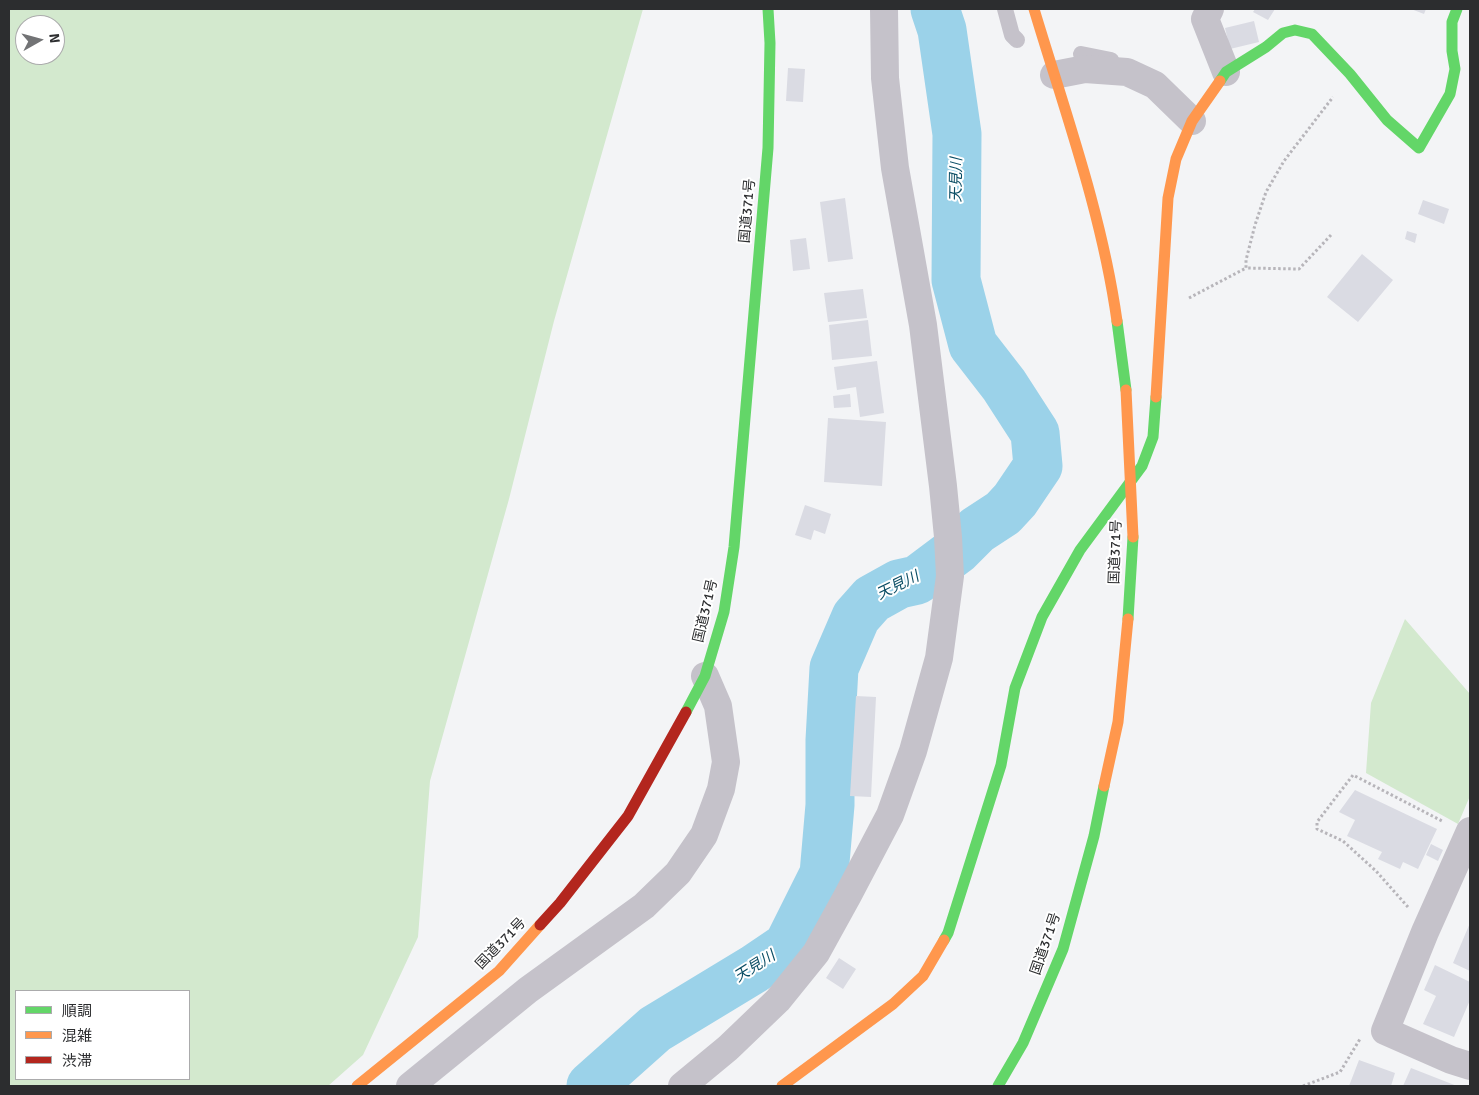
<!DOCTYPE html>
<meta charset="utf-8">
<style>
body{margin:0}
#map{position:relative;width:1479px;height:1095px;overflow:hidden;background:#f3f4f6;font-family:Signika,"Noto Sans JP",sans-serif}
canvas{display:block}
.frame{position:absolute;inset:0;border:10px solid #2c2d2f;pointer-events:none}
.legend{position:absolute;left:15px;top:990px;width:175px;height:90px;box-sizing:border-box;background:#fff;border:1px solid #ababac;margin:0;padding:6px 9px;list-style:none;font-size:15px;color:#2c2d2f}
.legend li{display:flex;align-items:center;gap:10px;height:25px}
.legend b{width:25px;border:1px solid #ababac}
.north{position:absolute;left:15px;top:15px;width:50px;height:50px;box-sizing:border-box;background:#fff;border:1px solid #ababac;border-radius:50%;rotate:83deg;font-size:14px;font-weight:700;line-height:20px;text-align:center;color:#2c2d2f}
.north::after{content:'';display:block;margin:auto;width:18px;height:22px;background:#727375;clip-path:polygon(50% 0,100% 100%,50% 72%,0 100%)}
</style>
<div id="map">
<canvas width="1479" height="1095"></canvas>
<div class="frame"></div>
<ul class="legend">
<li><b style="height:6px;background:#63d668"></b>順調</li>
<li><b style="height:6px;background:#ff974d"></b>混雑</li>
<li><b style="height:6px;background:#b3261e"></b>渋滞</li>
</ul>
<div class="north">N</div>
</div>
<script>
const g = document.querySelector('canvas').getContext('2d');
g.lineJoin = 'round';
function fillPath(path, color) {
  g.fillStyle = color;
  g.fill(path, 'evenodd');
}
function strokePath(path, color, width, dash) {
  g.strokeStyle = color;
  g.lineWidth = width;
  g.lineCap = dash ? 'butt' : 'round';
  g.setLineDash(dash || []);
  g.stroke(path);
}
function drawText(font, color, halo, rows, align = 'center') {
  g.font = font + ' Signika,"Noto Sans JP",sans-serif';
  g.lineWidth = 4;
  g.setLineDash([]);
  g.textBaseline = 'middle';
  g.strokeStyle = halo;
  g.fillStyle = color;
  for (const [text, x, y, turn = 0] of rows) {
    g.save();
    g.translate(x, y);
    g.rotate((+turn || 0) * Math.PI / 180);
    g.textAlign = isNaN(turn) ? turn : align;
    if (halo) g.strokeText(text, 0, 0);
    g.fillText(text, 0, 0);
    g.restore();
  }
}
fillPath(new Path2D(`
 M9,9H643L554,321L509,499L430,781L418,937L363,1055L328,1086H9ZM25,25H55V55H25ZM16,991H189V1079H16Z
 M1405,619L1470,694V796L1458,824L1366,773L1371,703Z`), '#d3e9ce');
strokePath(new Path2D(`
 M591,1086L655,1029L754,969L788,946L824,874L830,805V740L834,668L856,617L872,599L899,584L917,580L957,550L977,530L1003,513L1015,500L1038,466L1035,433L1004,385L973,345L956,280L957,134L942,30L935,9`), '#9bd2e9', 49);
fillPath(new Path2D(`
 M1255,9H1275L1268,20L1253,12Z
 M1411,9H1426L1424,14Z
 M1254,21L1259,42L1230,49L1225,28Z
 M788,68L805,69L803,102L786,101Z
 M845,198L853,259L828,262L820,202Z
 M1423,200L1449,209L1444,224L1418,214Z
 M1407,231L1417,234L1415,243L1405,239Z
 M806,238L810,269L793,271L790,240Z
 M1362,254L1393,280L1358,322L1327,297Z
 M863,289L867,318L828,322L824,293Z
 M868,320L872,356L832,360L829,325Z
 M877,361L884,413L860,417L856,387L837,390L834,367Z
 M850,394L851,407L834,408L833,396Z
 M828,418L886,422L882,486L824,482Z
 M805,505L831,514L825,534L814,530L811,540L795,535Z
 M856,696L876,697L871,797L850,796Z
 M1355,790L1437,829L1418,869L1403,862L1400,869L1378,859L1382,852L1347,836L1355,820L1339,812Z
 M1431,844L1443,850L1438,861L1426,855Z
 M1470,923V971L1453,963Z
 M839,958L856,969L843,989L826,978Z
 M1435,965L1470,982V1000L1454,1037L1423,1024L1436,996L1424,990Z
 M1359,1060L1395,1073L1391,1086H1349Z
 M1411,1068L1457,1086H1403Z`), '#dadbe3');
strokePath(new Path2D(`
 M1331,235L1299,269L1246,268V260L1255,225L1266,192L1284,161L1333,97
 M1189,298L1246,268
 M1408,907L1376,871L1343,841L1317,829V822L1353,775L1444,822
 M1303,1086L1340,1072L1360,1039`), '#b7b5ba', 3, [2.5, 2.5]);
strokePath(new Path2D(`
 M1005,9L1012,35L1017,40
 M1081,54L1111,60`), '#c5c2ca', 16);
strokePath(new Path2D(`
 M1210,9L1205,19L1226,72
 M1054,75L1085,69L1127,72L1155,85L1192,121
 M1470,831L1425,932L1385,1031L1451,1060L1470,1066
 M410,1086L528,990L644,906L678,873L704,835L721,789L726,762L718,706L705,676
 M682,1086L728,1048L778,1000L816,953L848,895L890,815L913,751L939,658L950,576L948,537L943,486L923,325L895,168L885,78L884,9`), '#c5c2ca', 28);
strokePath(new Path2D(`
 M1220,81L1226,72L1266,47L1283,33L1295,30L1312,34L1350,74L1387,120L1419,148L1450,94L1455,69L1452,51V22L1457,9
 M1117,321L1126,390
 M1128,619L1133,537
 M686,712L705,676L724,612L734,547L768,148L770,43L768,9
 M944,940L948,933L1001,765L1015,688L1042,617L1080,550L1142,466L1153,437L1156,397
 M998,1086L1023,1043L1063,949L1094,836L1104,786`), '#63d668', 11);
strokePath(new Path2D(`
 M1034,9C1065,112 1102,214 1117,321
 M1156,397L1168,198L1176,159L1192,121L1220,81
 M1104,786L1118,722L1128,619
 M357,1086L499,971L540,925
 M782,1086L893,1004L923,976L944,940`), '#ff974d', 11);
strokePath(new Path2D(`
 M540,925L560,903L628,816L686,712`), '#b3261e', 11);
strokePath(new Path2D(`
 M1126,390L1133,537`), '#ff974d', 11);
drawText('14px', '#2c2d2f', '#fff', [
 ["国道371号",748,211,-85],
 ["国道371号",1116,552,-88],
 ["国道371号",706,611,-77],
 ["国道371号",501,944,-46],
 ["国道371号",1046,944,-71]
]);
drawText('italic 15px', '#0a4d64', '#fff', [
 ["天見川",957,180,-89],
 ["天見川",898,586,-26],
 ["天見川",755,967,-32]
]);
</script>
